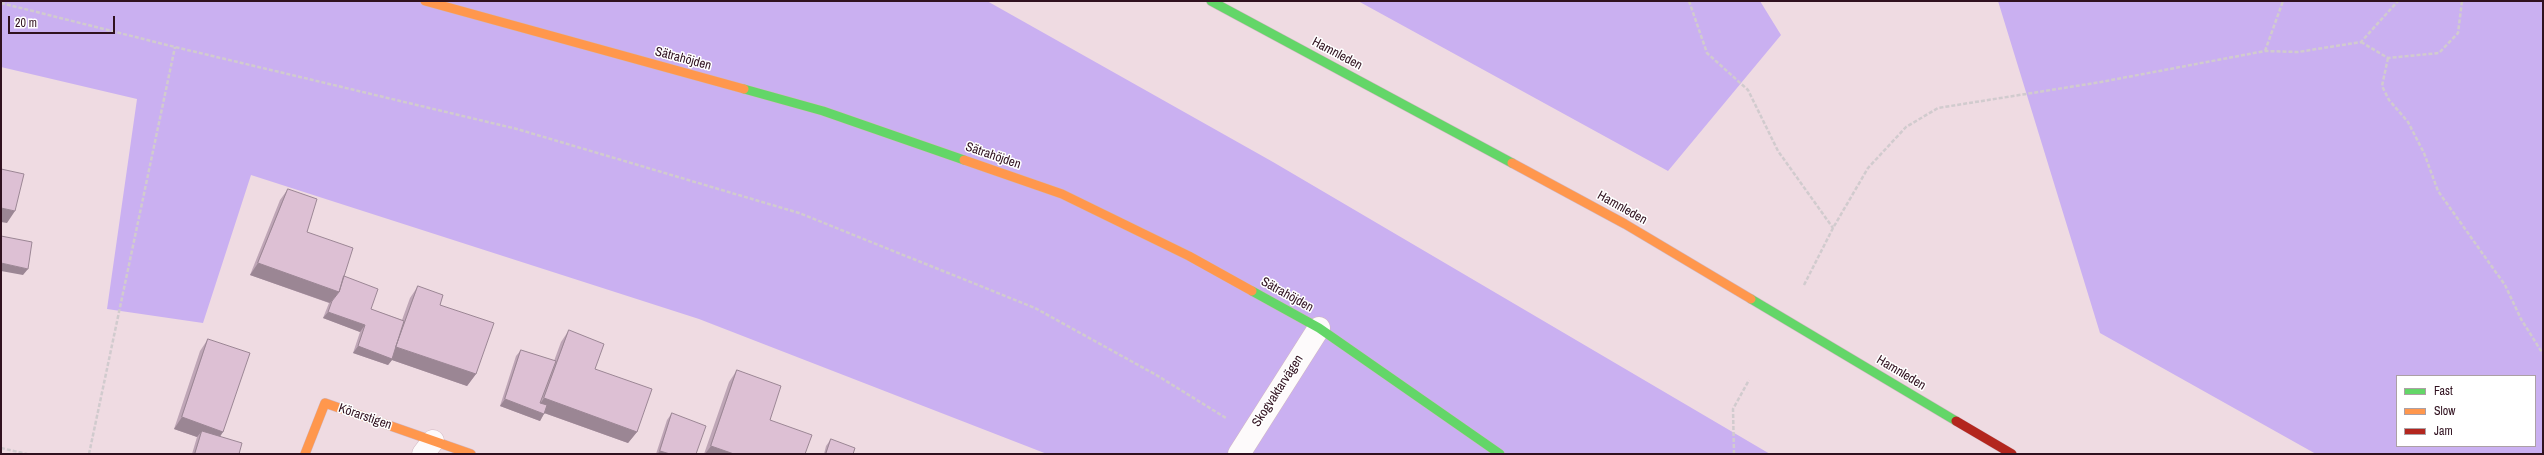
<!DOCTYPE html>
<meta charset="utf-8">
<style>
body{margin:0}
#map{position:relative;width:2544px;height:455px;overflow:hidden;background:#efdbe2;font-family:"Archivo Narrow",sans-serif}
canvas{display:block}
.frame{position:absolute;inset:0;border:2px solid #30111f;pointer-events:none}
.legend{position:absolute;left:2396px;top:375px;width:140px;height:72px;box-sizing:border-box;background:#fff;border:1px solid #aca0a5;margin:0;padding:5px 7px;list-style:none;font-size:12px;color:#30111f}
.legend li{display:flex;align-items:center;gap:8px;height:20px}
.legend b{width:20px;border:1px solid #aca0a5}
.scale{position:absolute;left:8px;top:16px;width:107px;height:18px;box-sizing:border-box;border:2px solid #30111f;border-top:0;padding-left:5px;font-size:12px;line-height:14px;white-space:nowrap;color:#30111f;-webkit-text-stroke:3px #fff;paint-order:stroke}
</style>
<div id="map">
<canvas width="2544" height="455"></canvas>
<div class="frame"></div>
<ul class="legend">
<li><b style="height:5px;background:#63d668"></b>Fast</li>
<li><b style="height:5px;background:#ff974d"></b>Slow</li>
<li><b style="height:5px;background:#b3261e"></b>Jam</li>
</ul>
<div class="scale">20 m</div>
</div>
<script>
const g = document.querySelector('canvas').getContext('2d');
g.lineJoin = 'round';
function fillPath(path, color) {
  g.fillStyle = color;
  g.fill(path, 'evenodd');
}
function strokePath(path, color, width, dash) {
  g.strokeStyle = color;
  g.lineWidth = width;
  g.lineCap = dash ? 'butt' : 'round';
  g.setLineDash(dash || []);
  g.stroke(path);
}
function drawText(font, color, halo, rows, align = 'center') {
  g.font = font + ' "Archivo Narrow",sans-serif';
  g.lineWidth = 3;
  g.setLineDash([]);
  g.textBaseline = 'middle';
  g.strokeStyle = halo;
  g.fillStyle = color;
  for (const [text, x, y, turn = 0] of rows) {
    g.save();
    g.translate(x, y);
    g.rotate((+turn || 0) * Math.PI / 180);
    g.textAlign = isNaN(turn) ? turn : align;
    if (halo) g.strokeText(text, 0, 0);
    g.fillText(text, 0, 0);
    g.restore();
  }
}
fillPath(new Path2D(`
 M1,1H987L1273,162L1770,454H1047L699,319L251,175L203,323L107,309L137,99L1,67Z
 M1358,1H1760L1781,35L1668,171Z
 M1998,1H2543V454H2316L2100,333ZM2397,376H2535V446H2397Z`), '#cab0f1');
const street = new Path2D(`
 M423,454L433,441
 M1239,454L1319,328`);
const fast = new Path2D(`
 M1211,1L1512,163
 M744,89L823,111L964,160
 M1252,291L1319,328L1500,454
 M1751,299L1956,421`);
const slow = new Path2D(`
 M425,1L744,89
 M964,160L1062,194L1189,256L1252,291
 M1512,163L1625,224L1751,299
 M305,454L325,403L471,454`);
const jam = new Path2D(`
 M1956,421L2012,454`);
strokePath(street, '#d1b7c1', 23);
strokePath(fast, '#d1b7c1', 10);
strokePath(slow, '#d1b7c1', 10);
strokePath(jam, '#d1b7c1', 10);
strokePath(new Path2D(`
 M1689,1L1707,53L1748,90L1778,151L1833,228
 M1,3L175,47L517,129L799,213L1035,308L1158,376L1226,418
 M2361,42L2388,58L2439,53L2458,33L2462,1
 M2265,51L2283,1
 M2388,58L2382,86L2389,100L2408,122L2424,153L2438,191L2505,285L2521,319L2543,354
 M1804,285L1833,228L1868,168L1906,127L1938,108L2101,82L2265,51L2298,52L2361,42L2398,1
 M1,448L27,454
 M89,454L175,47
 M1734,454L1733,409L1749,380`), '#d1cbce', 2.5, [4, 2]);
strokePath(street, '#fdfafb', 22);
strokePath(fast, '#63d668', 9);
strokePath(slow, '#ff974d', 9);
strokePath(jam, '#b3261e', 9);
fillPath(new Path2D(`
 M288,189L307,232L344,276L371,309L402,320L410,298L418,286L440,305L476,374L467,386L392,360L388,365L353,353L360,332L323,318L329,303L250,275L280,200Z
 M569,330L637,432L628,443L544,413L540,421L500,406L516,356L521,350L554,361L561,342Z
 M208,339L223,432L220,436L239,454H192L197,437L174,429L200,351Z
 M737,370L770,420L805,454H704L729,382Z
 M672,413L696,454H656L667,420Z
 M831,439L853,454H824L826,446Z`), '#bea5b6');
fillPath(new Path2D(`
 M1,208L15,211L7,223L1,222Z
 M1,263L28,269L23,275L1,271Z
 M258,263L339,292L330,303L250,275Z
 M328,312L365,325L360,332L323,318Z
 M358,346L396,347L476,374L467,386L392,360L388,365L353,353Z
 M544,398L637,432L628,443L536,410Z
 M505,399L544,414L540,421L500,406Z
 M182,417L223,432L215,444L202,431L197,437L174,429Z
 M711,446L734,454H705Z
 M660,451L670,454H657Z`), '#9b8694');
const building = new Path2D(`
 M1,169L24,174L15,211L1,208Z
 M288,189L317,199L307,232L353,248L339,292L258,263Z
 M1,236L32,242L28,269L1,263Z
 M344,276L378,289L371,309L404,321L392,359L358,346L365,325L328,312L332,301L339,292Z
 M418,286L443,295L440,305L494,323L476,374L396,347Z
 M569,330L604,344L595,369L652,389L637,432L544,398Z
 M208,339L250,353L223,432L182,417Z
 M521,350L556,361L540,403L547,405L544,414L505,399Z
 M737,370L781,386L770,420L812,435L805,454H734L711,446Z
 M672,413L706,426L696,454H670L660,451Z
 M202,431L242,443L239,454H195Z
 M831,439L855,448L853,454H826Z`);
fillPath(building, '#ddc0d4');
strokePath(building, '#9b8694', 1);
drawText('13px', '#30111f', '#fff', [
 ["Hamnleden",1337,54,28],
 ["Sätrahöjden",683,59,15],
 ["Sätrahöjden",993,156,19],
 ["Hamnleden",1622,208,29],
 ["Sätrahöjden",1287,295,29],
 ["Hamnleden",1901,373,31],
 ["Skogvaktarvägen",1278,391,-57],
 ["Körarstigen",365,417,19]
]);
</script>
